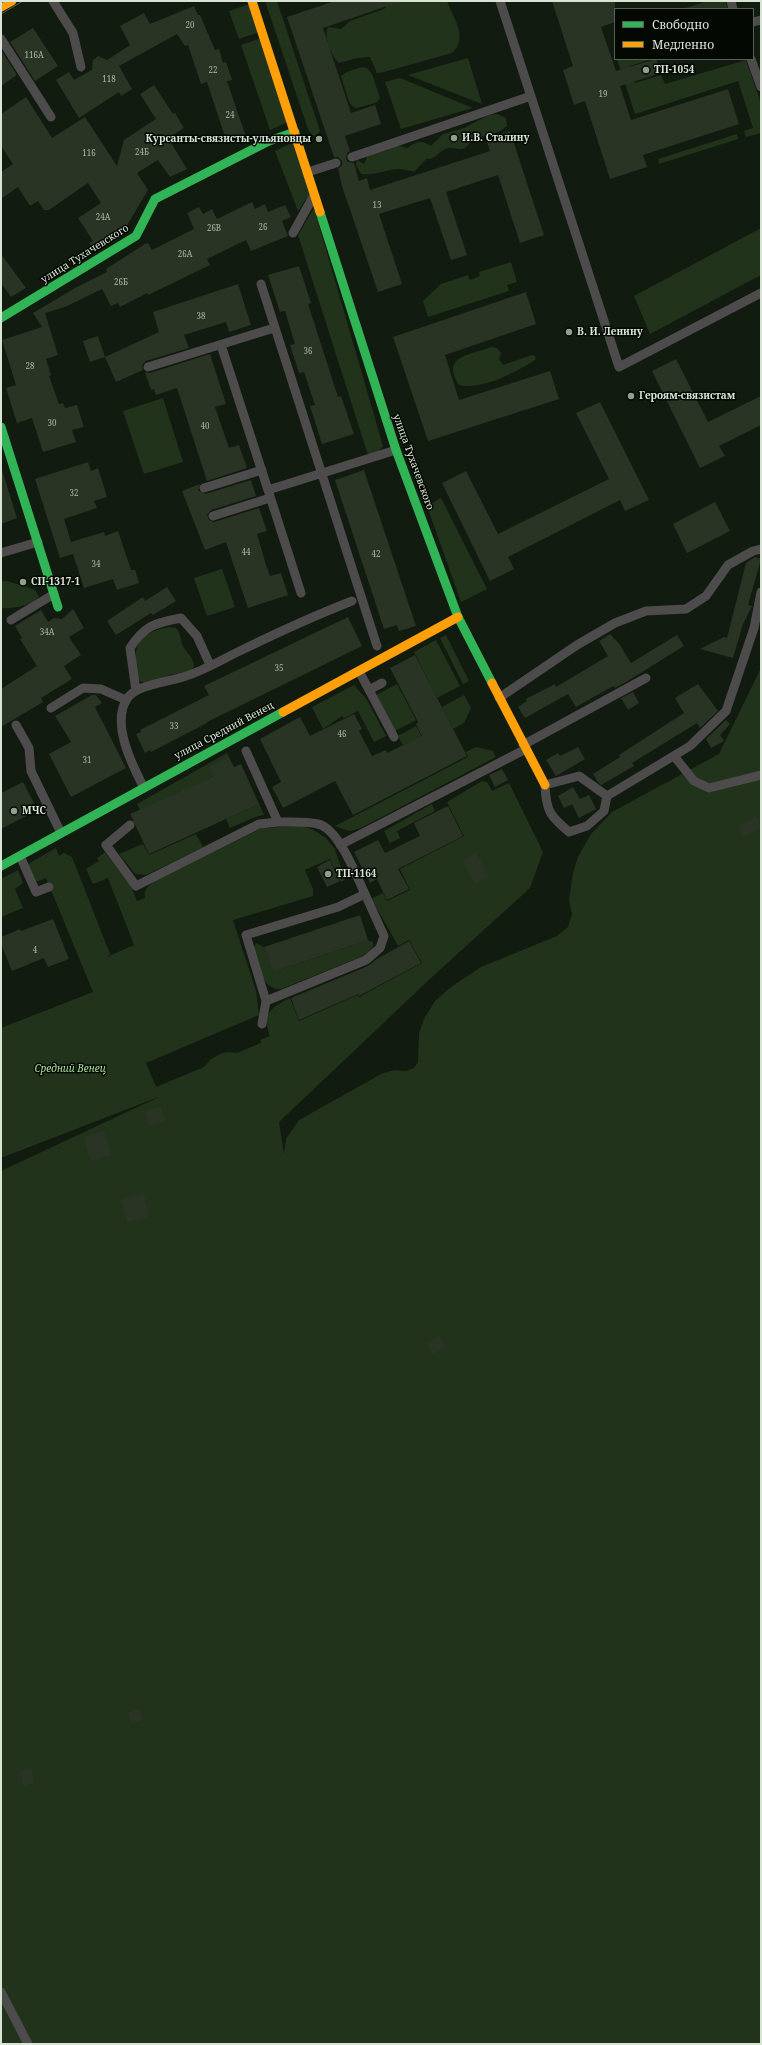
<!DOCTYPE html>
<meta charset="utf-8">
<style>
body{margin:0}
#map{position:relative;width:762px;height:2045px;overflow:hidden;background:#121b0f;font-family:"Noto Serif",serif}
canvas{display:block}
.frame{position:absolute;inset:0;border:2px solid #d8e4d4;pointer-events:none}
.legend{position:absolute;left:614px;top:8px;width:140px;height:52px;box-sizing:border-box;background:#030802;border:1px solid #586056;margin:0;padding:5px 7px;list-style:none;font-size:12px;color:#d8e4d4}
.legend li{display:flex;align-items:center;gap:8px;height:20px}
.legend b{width:20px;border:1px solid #586056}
</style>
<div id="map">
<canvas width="762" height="2045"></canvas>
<div class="frame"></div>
<ul class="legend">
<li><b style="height:5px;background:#30b455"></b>Свободно</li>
<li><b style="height:5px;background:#ff9f0a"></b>Медленно</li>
</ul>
</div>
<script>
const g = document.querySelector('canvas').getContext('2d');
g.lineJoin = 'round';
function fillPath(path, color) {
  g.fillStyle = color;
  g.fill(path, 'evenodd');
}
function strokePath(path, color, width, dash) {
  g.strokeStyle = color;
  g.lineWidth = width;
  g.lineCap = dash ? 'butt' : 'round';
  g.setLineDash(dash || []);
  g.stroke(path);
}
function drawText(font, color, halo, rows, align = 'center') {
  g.font = font + ' "Noto Serif",serif';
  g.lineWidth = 3;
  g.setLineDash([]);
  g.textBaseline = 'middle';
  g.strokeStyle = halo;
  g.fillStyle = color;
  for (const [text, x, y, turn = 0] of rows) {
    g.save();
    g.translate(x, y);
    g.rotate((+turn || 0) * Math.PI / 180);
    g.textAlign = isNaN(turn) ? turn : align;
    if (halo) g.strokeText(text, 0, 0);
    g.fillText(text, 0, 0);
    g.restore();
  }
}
fillPath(new Path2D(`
 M265,1H277L320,131L316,136L312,135L308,129Z
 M385,1H447C453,17 469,39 452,53L384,72L377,73L370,57L357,58L339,63C332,57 323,36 328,27L341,29L350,21L384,9L386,7Z
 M708,1H725L728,9H682Z
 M250,4L259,32L239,39L229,11Z
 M261,38L288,122L270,130L241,45Z
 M468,58L482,104L408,75Z
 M617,59H652L630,66L635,83L661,75L665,84L746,60L761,103V133L746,137L744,131L753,128L738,81L635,114Z
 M362,67L367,68L372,74L380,98L377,102L372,104L356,108L352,106L349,102L341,76L347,72Z
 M400,78L473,108L401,129L385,82Z
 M497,114L506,118L507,126C496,135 487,136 474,138C471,141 468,146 465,148C459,151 454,147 449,148C439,149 437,160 426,159L415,171C410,172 405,169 399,169C386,169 375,176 361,174L356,165L357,160L364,164L368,155C377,152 387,152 395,145L408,148C416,141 422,140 431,146L443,134L464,128L489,115Z
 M737,134L738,139L659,164L658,159Z
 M294,142L310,193L298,211L275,151Z
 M314,208L383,446L379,451L368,455L298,235Z
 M761,228V275L650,334L634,296Z
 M511,262L517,282L507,285L509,291L428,317L423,301L441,284L468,275L470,280L480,276L479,272Z
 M491,347L497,348L501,353L499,359L503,365L532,355L535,356L536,359C532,363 500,380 493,381C485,384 467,388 459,385C440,355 472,355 491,347Z
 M163,398L183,462L144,474L123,411Z
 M441,498L487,589L461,602L427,506Z
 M222,569L235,607L207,616L194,578Z
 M1,581H7L35,590L39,597C31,606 12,609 1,608Z
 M169,627L176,628C181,633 180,640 183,646C187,654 194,657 194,667L190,671L170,675L152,683L147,684L138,680C132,650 135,633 169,627Z
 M446,635L469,681L463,684L440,638Z
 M436,640L460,686L437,698L414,652Z
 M761,668V2044H1V1171L161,1096L1,1158V1028L93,992L46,878L36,882L28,864L56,848L59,856L64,853L72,857L110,954L107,957L134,945L108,878L93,884L86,869L99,861L97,858L105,852L132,888L137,901L145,898C143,888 149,885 157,880L262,828L300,826L312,829L326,838L335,849L345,880L341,882L330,859L305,870L313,889V896L233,920L256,991L259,1015L146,1063L156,1087L204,1067L211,1059L222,1053L229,1052L237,1053L261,1043L260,1040L270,1036C262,1014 271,1007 290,998L299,1021L357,995L359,997L422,963L409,940L398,946L373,901V898L383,893L387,901L410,890L400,869L464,836L447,802L482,781L487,782L492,791L509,783L543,852L530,888L432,977L279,1122L284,1154L286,1139L299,1120L383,1073L395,1070L406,1071L414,1068L418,1062L419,1033L425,1017L435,1001L451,987L481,967L557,936L568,927L572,914L569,900L573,873L578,857L591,834L612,812L719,754Z
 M397,684L416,720L395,731L376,695Z
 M354,685L367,700L386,736L374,742L358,711L344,718L342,716L323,729L312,707Z
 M464,695L471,708L464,723L453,729L442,707Z
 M416,726L427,746L413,754L407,743L403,745L398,736Z
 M476,747L493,751L496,757L359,829L349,831L335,826L468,757L466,752Z
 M227,753L234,767L140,810L137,804Z
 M259,804L264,815L255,817L230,828L226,819Z
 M432,804L435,811L397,831L400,838L390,843L384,831Z
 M196,834L203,847L146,875L135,874L119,854L143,844L149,855Z
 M18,870L23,883L15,889L23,908L1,917V879Z
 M368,940L373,942C374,949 368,952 363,956L281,989C261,990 258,963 254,948L256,943L264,947L273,972Z`), '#22331b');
fillPath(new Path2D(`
 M335,1H396V3L323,28L351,113L375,105L381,124L345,136L350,151L347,153L346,159L348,162L354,163L359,181L367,178L370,190L490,151L486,139L510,131L544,235L520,243L498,175L446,192L467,255L451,260L430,198L379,214L402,284L378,292L342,186L338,169L342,165V161L338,157H334L287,17Z
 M552,1H615V22L601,27L616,71L656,59L661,73L620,86L631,120L728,89L739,124L643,155L647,167L610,179L585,101L574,105L563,70L573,66Z
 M194,6L198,15H200L215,50L219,49L223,63L226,62L232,80L227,81L245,134L243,139L232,143L226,140L207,82L201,84L188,45L185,46L177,34L119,66L132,89L121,96L119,92L79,118L56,80L69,72L74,80L92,70L93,60L98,56L107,60L130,45L120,26L144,13L150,24Z
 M33,28L58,66L35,81L10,42Z
 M1,50L17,75L1,86Z
 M154,85L173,114L175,113L184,128L168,138L187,169L170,177L158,160L137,173L148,190L126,227L92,248L89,243L93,241L78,218L101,203L88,183L49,210H44L38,201L30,206L18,187L1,199V172L13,164L1,146V114L26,97L52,138L85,117L117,166L124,140L156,119L140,94Z
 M252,202L255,209L265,204L268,212L285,205L291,217L282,221L288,236L251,251L246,240L207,259L210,265L148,295L147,293L120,307L118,303L111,306L102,289L65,307L45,313L58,355L46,359L51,375L49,376L59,404L63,403L65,408L77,405L84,427L72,430L76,442L43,452L32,418L17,423L6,388L16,385L2,340L42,327L33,313L75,288L107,272L106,269L145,244L148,243L152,250L194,229L187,213L199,207L203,214L212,209L217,219Z
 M1,254L26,288L11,297L1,283Z
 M299,266L311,303L308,304L338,397L341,396L354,434L322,444L310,406L315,405L304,372L299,373L290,345L295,344L285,311L280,312L268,275Z
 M238,284L251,325L229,332L226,322L184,335L189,348L146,361L142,365L143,370L116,382L105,357L90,362L83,341L98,336L105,357L159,332L153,312Z
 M526,292L536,324L445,355L459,400L550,371L559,399L428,441L393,337Z
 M210,354L226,404L215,407L229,448L239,445L247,468L207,481L177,388L156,395L154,389L151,390L145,372L150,373Z
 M676,359L708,422L761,396V425L719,446L725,456L700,468L652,371Z
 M600,402L649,500L625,511L620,500L508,557L514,569L490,581L442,483L466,471L498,534L609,479L576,413Z
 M88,462L91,471L98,468L107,497L94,501L97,508L64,519L71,542L104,532L105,536L118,531L131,570H135L139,583L117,590L113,579L84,588L73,554L60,558L35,479Z
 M2,470L17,518L1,524V471Z
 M364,470L416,626L399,631L397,625L384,629L335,480Z
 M251,480L256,496L211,510L207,515L209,520L214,522L259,508L267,531L257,534L266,565L270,576L281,573L288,595L248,608L226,542L205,550L182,491L200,484L198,490L205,494Z
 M715,502L730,531L687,553L673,524Z
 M755,557L761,559L748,605L752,606L743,624L733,658L700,649L724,637L727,638L746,563Z
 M167,587L176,601L153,615L151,613L116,635L107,621L143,597L145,601Z
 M73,609L84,628L69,637L81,655L64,666L72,679L41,698L43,702L1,727V689L37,666L20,639L22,638L15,626L41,610L48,622L54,618L62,619Z
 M348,617L362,646L207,722V723L151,752L150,750L145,753L136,734L141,732L140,730L209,695L204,686Z
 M610,634L620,645L631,663L677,635L684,646L626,682L615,688L614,686L606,690L576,707L568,694L525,718L518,707L527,701L526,699L555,684L556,687L608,656L599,641Z
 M415,655L467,756L353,815L335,781L283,808L272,787L281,782L260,739L300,717L310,736L354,714L362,729L359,731L372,756L386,750L387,753L422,736L416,724L418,722L390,668Z
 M698,684L718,711L700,728L697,723L632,763L634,766L601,785L598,782L593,774L620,757L619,755L684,713L675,698Z
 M633,692L639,703L628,710L621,698Z
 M92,695H96L102,703L95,707L126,768L71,797L49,754L71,742L55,716Z
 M726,720L730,724L720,735L724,741L711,748L706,739Z
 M578,747L585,759L556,776L546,760L558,753L560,756Z
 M228,757L234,767L241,764L259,804L149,854L130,814L214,776L209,767Z
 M502,769L508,780L495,787L489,775Z
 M23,782L34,803L25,808L28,815L1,829V793Z
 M573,787L580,799L589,795L596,809L579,818L572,804L564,808L558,796Z
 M448,806L463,836L398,869L409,889L387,900L377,879L370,883L354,852L378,840L385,853L420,836L414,823Z
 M756,816L761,827L744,837L738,827Z
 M476,853L489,877L475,884L463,860Z
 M330,860L340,881L327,887L317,867Z
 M360,915L368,940L273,972L264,947Z
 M53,919L69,959L48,967L44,958L12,971L1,944V937L20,929L21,931Z
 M409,941L421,963L359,996L358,994L299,1020L291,998L368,966L377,959Z
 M161,1107L165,1122L149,1126L145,1111Z
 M104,1131L111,1155L91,1161L83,1137Z
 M144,1194L149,1217L127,1222L121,1199Z
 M440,1336L445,1347L432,1354L426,1343Z
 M140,1709L143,1720L130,1723L128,1712Z
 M31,1768L35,1783L23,1786L20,1771Z`), '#293425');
strokePath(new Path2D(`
 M53,1L73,33L81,67
 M500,1L619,367L761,293
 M731,1L733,9
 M753,22L761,20
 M1,39L51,117
 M751,59L761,87
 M352,157L531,96
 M308,172L336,163
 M293,233L313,197
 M261,284L377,646
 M221,345L268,490
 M148,367L274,328
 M204,488L262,470
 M213,516L270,498
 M1,553L38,542
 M301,593L268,490L396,450
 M11,620L54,594
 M359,671L394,737
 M369,690L382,683
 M136,691L130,648C145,625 155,623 181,618L197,636L210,665
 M499,698L577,645L615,623L646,611L686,609L706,596L728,565L753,551L761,549
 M51,708L83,688L101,689L126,700
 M16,725L29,748L31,771L61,833
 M523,745L646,678
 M674,756L694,781L709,788L761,775
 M144,788C132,765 111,723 127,699C136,684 170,682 186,676C206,670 226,657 246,648C281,631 316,615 352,601
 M607,796L604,811L587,826L569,832C550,816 546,811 545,785L579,776L607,796L690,746L726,711L754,628L761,592
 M130,825L106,845L136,886L259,824L278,822L246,751
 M340,845L526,749
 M20,856L36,892L49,887
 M266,1001L246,935L338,907L365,894C356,875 339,829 318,824C306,821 291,822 278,822
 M262,1024L266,1001L366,960L380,948L384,936L365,894
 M1,1992L28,2044`), '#4d4b4c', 9);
strokePath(new Path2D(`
 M320,212L396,450L458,617L492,683
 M1,318L136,236L155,199L269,141L295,132
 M1,427L58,607
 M1,866L283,712`), '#30b455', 9);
strokePath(new Path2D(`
 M252,1L320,212
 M1,7L12,1
 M492,683L545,785
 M283,712L458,617`), '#ff9f0a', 9);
strokePath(new Path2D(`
 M1,3L5,1
 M1,14L23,1`), '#595a57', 1);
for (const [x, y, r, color] of [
 [646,70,4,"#939e8f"],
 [454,138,4,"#939e8f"],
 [319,139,4,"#939e8f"],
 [569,332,4,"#939e8f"],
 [631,396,4,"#939e8f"],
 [23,582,4,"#939e8f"],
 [14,811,4,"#939e8f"],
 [328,874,4,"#939e8f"]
]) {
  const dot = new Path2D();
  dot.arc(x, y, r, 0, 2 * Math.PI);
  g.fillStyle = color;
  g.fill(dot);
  strokePath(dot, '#030802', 1.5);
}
drawText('8px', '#acb8a8', null, [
 ["20",190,26],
 ["116А",34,56],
 ["22",213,71],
 ["118",109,80],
 ["19",603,95],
 ["24",230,116],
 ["24Б",142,153],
 ["116",89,154],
 ["13",377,206],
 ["24А",103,218],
 ["26",263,228],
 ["26В",214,229],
 ["26А",185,255],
 ["26Б",121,283],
 ["38",201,317],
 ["36",308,352],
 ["28",30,367],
 ["30",52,424],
 ["40",205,427],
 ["32",74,494],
 ["44",246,553],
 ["42",376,555],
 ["34",96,565],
 ["34А",47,633],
 ["35",279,669],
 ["33",174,727],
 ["46",342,735],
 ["31",87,761],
 ["4",35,951]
]);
drawText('bold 10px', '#d8e4d4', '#030802', [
 ["ТП-1054",654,70],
 ["И.В. Сталину",462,138],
 ["Курсанты-связисты-ульяновцы",311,139,"right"],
 ["В. И. Ленину",577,332],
 ["Героям-связистам",639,396],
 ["СП-1317-1",31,582],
 ["МЧС",22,811],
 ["ТП-1164",336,874]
], 'left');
drawText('10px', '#d8e4d4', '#030802', [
 ["улица Тухачевского",85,254,-32],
 ["улица Тухачевского",413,462,70],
 ["улица Средний Венец",224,731,-28]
]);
drawText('italic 10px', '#aee39d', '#030802', [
 ["Средний Венец",70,1069]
]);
</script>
